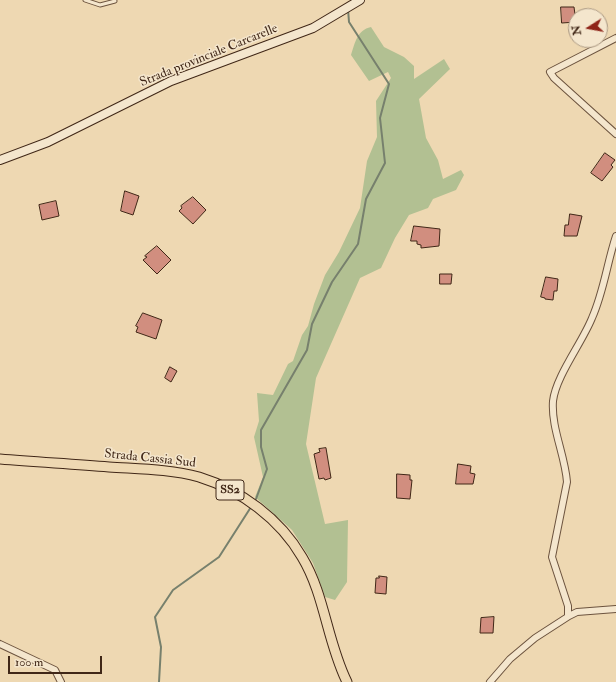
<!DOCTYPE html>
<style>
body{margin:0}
#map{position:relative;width:616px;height:682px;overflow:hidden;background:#eed8b2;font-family:"IM FELL Double Pica",serif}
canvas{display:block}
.north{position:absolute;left:568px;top:8px;width:40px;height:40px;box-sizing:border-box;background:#f4e6cd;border:1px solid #ac9a84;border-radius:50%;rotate:259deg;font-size:11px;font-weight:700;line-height:16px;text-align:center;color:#402717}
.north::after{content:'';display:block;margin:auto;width:14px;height:18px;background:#8f2418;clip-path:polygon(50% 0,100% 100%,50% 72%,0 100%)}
.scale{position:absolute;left:8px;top:656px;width:94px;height:18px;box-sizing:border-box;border:2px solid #402717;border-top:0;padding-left:5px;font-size:12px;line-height:14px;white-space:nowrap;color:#402717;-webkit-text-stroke:3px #f4e6cd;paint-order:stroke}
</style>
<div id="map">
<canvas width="616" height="682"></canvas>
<div class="north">N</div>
<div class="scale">100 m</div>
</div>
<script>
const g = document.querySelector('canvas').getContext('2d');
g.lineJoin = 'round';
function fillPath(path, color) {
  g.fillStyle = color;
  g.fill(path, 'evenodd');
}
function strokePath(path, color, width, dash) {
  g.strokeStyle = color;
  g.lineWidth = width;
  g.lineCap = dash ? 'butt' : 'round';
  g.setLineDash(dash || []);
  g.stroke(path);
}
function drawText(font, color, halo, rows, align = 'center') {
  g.font = font + ' "IM FELL Double Pica",serif';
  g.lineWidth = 3;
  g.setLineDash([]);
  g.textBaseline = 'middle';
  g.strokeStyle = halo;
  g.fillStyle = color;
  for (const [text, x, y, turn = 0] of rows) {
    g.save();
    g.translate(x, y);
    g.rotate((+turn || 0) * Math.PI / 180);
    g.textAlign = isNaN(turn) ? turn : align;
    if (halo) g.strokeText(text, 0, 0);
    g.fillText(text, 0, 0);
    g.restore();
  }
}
fillPath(new Path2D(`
 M371,27L384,47L404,57L414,66V79L444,59L450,69L419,99L426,138L438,160L443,179L461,170L464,175L456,190L433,199L428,208L409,215L395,238L381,268L360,278L316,378L306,444L325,524L348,520L347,582L335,600L325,597L313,563L292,530L255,497L263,477L254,437L259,421L257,393L273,395L288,364L293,361L302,335L308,326L314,304L325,275L339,252L360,208L367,161L377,137L376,101L391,78L388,72L369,81L351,55C355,43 357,30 371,27Z`), '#b2c092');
strokePath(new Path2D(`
 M256,499L267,469L261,447V430L307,350L312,324L332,282L358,244L366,199L385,163L380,118L389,84L349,22L348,9
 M159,682L161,647L155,617L173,590L219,557L251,507`), '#77806d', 2);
const building = new Path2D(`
 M561,7H574L576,22L562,23Z
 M605,153L615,160L611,165L613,167L602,181L591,173Z
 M125,191L139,196L133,215L121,211Z
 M193,197L206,210L193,224L179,211L182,208L181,206Z
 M56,201L59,216L42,220L39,205Z
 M570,214L582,216L577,236H564L565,225H568Z
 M414,226L440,229L439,246L421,248V245L417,244V241H411Z
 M157,246L171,260L157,274L143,260L147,257L145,256Z
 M440,274H452L451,284H440Z
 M546,277L558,279L557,291H554L553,300L545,299V298L541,297Z
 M143,313L162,320L156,339L136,332L138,327L136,326Z
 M170,367L177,371L171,382L165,378Z
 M326,448L331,478L325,480L324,478L319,479L314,454L320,452L319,449Z
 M458,464L471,466L470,473L475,474L473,484H456Z
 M397,474L410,475V480H412L410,499L397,498Z
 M379,576L387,577L386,594L375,593L376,578H379Z
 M494,617L493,633H480L481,618Z`);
fillPath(building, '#d18e7f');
strokePath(building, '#402717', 1);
const service = new Path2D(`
 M85,0L100,5L115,1`);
const minor = new Path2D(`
 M616,38L550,72L554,78L616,134
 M568,616V606L552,557L567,482C565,455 551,428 553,401C556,376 582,343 592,318C604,291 607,263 616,236
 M0,644L55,670L61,682
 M490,682L510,659L535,638L569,616L577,612L616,609`);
const secondary = new Path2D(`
 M0,160L48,142L171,81L313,28L360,0`);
const primary = new Path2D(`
 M0,459C36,462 73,464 109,467C138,469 170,469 199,477C241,490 280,519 302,557C325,595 327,642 347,682`);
strokePath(service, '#6c533e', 5);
strokePath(minor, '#6c533e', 8);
strokePath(secondary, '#402717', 10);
strokePath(primary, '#402717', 11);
strokePath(service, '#f4e6cd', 3);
strokePath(minor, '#f4e6cd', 6);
strokePath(secondary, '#f4e6cd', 8);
strokePath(primary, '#eed8b2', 9);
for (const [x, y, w] of [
 [230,490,28]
]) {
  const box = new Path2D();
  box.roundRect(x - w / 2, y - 10, w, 20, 3);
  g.fillStyle = '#f4e6cd';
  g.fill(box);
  strokePath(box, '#402717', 1);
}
drawText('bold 12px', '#402717', null, [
 ["SS2",230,490]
]);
drawText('13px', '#402717', '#f4e6cd', [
 ["Strada provinciale Carcarelle",209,56,-22],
 ["Strada Cassia Sud",150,459,6]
]);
</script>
